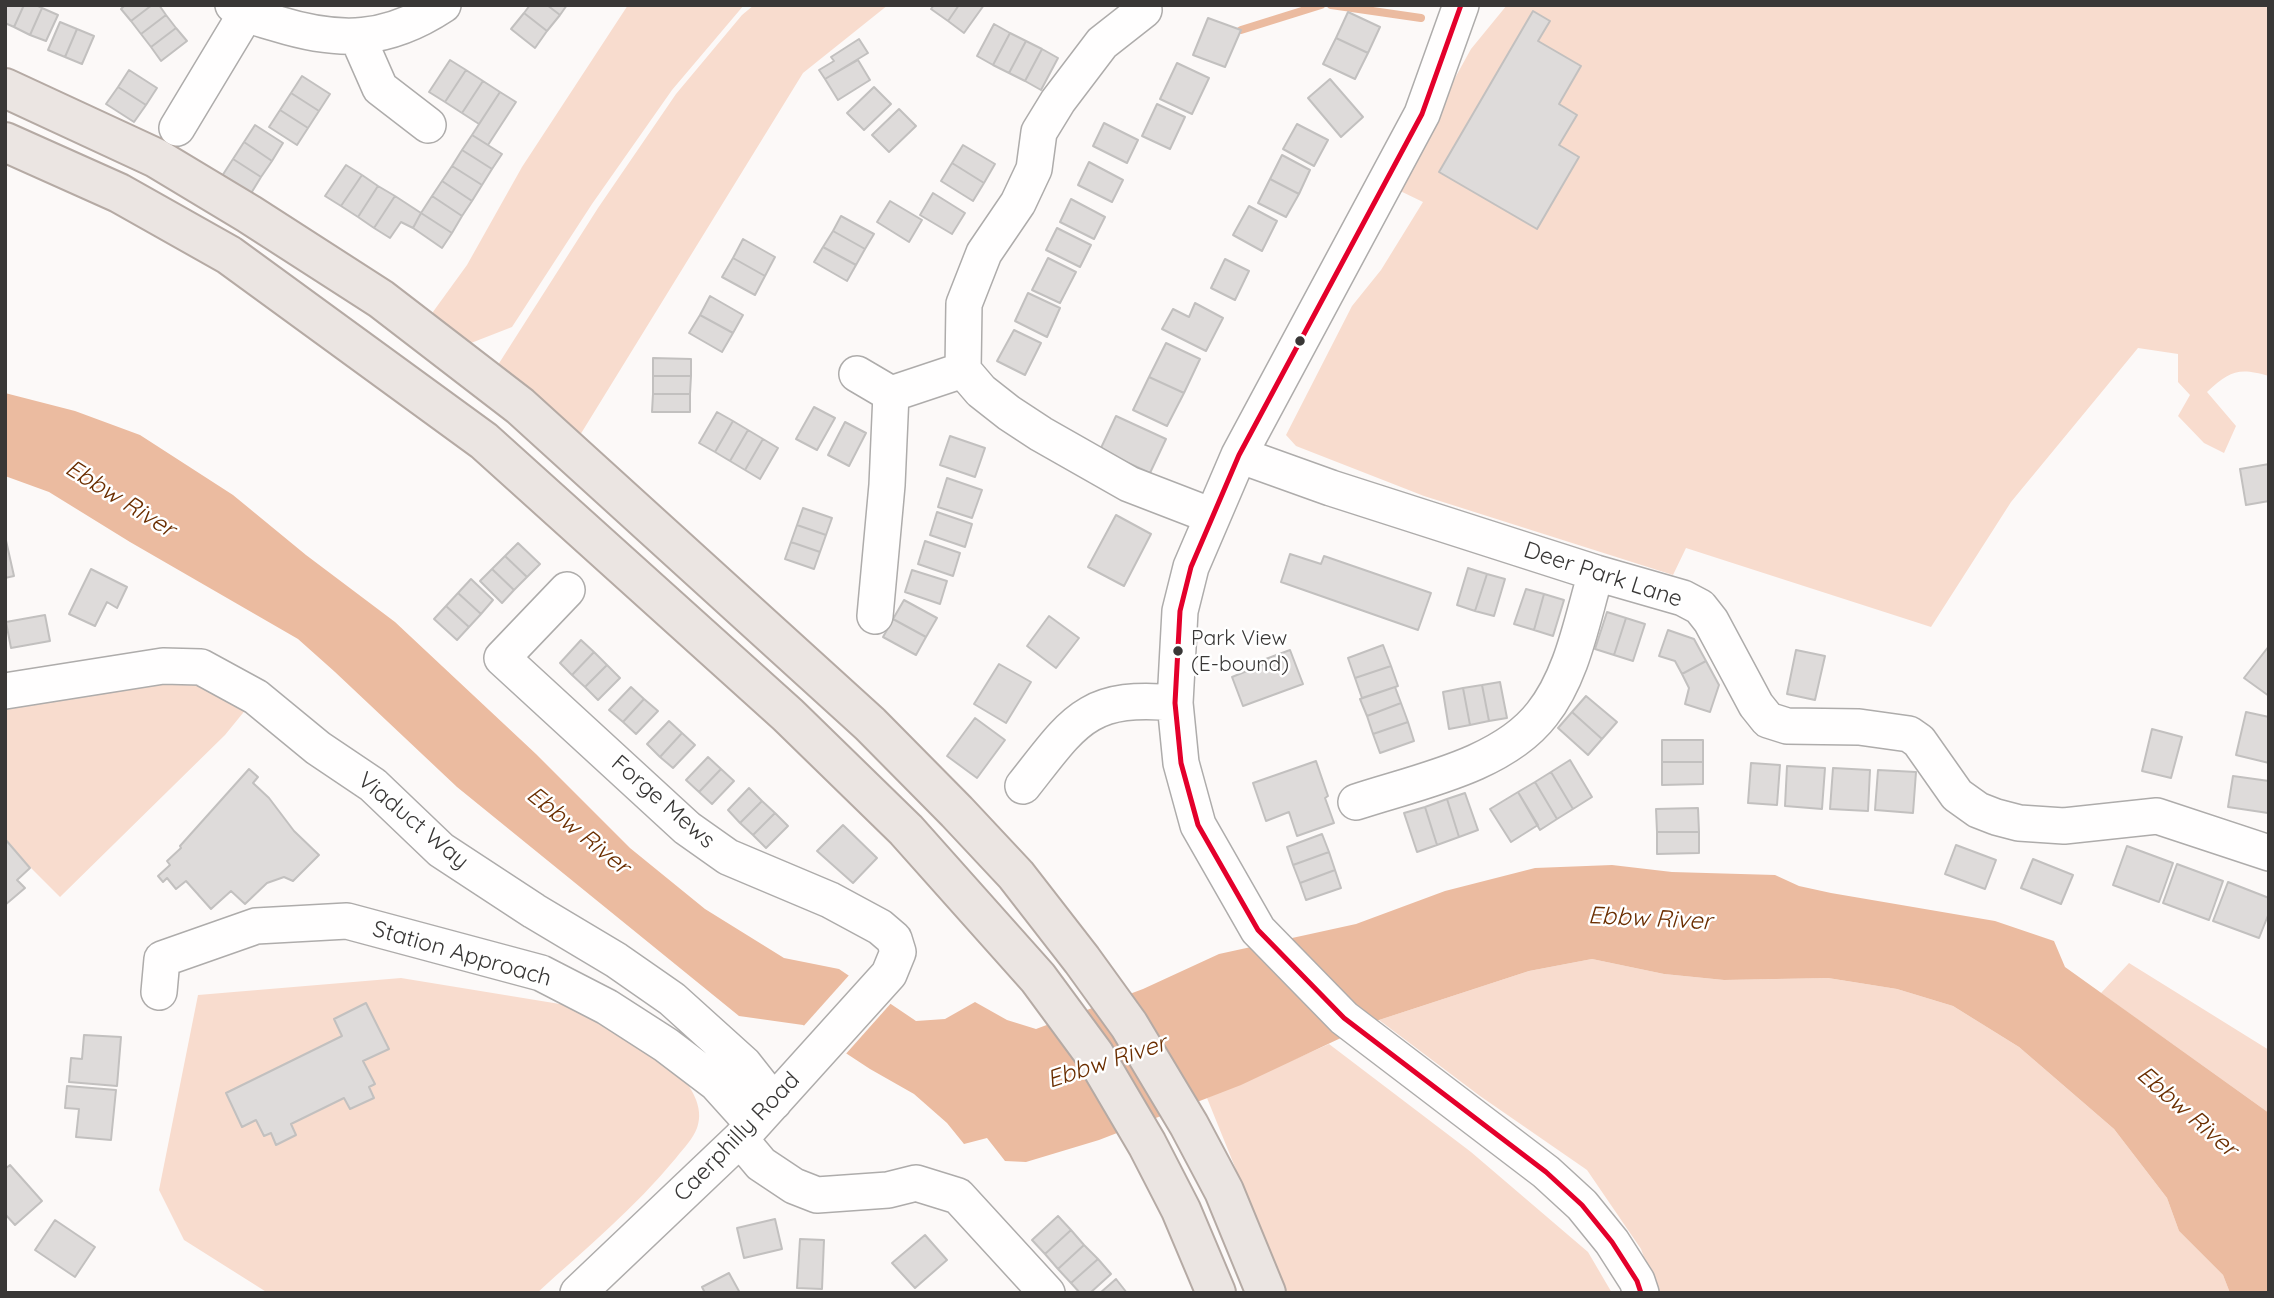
<!DOCTYPE html>
<style>
body{margin:0}
#map{position:relative;width:2274px;height:1298px;overflow:hidden;background:#fcf9f8;font-family:Quicksand,sans-serif}
canvas{display:block}
.frame{position:absolute;inset:0;border:7px solid #393736;pointer-events:none}
</style>
<div id="map">
<canvas width="2274" height="1298"></canvas>
<div class="frame"></div>
</div>
<script>
const g = document.querySelector('canvas').getContext('2d');
g.lineJoin = 'round';
function fillPath(path, color) {
  g.fillStyle = color;
  g.fill(path, 'evenodd');
}
function strokePath(path, color, width, dash) {
  g.strokeStyle = color;
  g.lineWidth = width;
  g.lineCap = dash ? 'butt' : 'round';
  g.setLineDash(dash || []);
  g.stroke(path);
}
function drawText(font, color, halo, rows, align = 'center') {
  g.font = font + ' Quicksand,sans-serif';
  g.lineWidth = 5;
  g.setLineDash([]);
  g.textBaseline = 'middle';
  g.strokeStyle = halo;
  g.fillStyle = color;
  for (const [text, x, y, turn = 0] of rows) {
    g.save();
    g.translate(x, y);
    g.rotate((+turn || 0) * Math.PI / 180);
    g.textAlign = isNaN(turn) ? turn : align;
    if (halo) g.strokeText(text, 0, 0);
    g.fillText(text, 0, 0);
    g.restore();
  }
}
fillPath(new Path2D(`
 M628,5H744L672,90L592,204L512,327L471,343L430,316L467,265L522,167Z
 M754,5H888L803,73L577,440L496,368L598,208L676,94L742,15Z
 M1507,5H2269V376C2238,367 2230,371 2207,392L2236,426L2224,453L2204,443L2178,416L2190,395L2178,382V354L2138,348L2011,502L1931,627L1686,548L1673,575L1424,496L1296,446L1286,435L1352,306L1381,270L1423,202L1394,188L1471,49Z
 M164,666L256,697L225,735L60,897L5,842V691Z
 M1592,959L1664,974L1724,980L1828,978L1897,989L1953,1006L2019,1047L2114,1129L2167,1198L2179,1231L2223,1275L2230,1293H1657L1641,1249L1587,1170L1480,1096L1379,1020L1529,971Z
 M2129,963L2269,1050V1113L2101,993Z
 M401,978L572,1006L677,1071C690,1085 705,1107 697,1128C693,1139 683,1149 676,1158C635,1208 585,1249 537,1293H268L184,1240L159,1190L198,995Z
 M1329,1044L1471,1152L1588,1252L1612,1293H1286L1207,1098Z`), '#f8dcce');
fillPath(new Path2D(`
 M5,393L75,411L140,435L233,495L306,555L395,622L536,754L630,848L705,909L784,958L839,969L916,1021L945,1019L975,1002L1007,1020L1036,1029L1143,989L1219,954L1356,924L1445,891L1535,868L1612,865L1672,872L1775,875L1799,886L1831,893L1995,921L2054,941L2065,967L2269,1113V1293H2230L2223,1275L2179,1231L2167,1198L2114,1129L2019,1047L1953,1006L1897,989L1828,978L1724,980L1664,974L1592,959L1529,971L1379,1020L1241,1085L1099,1140L1026,1162L1005,1161L987,1138L964,1144L947,1123L914,1094L870,1069L803,1025L739,1016L457,787L335,672L298,639L130,542L49,492L5,476Z`), '#ebbba0');
fillPath(new Path2D(`
 M851,973L893,1001L844,1056L801,1029Z`), '#fcf9f8');
strokePath(new Path2D(`
 M1331,5L1421,18
 M1241,30L1321,5`), '#ebbba0', 8);
const building = new Path2D(`
 M5,5H24L14,27L5,23Z
 M24,5H36L42,8L30,35L14,27Z
 M125,5H152L131,21L121,9Z
 M152,5H159L166,15L141,34L131,21Z
 M530,5H547L560,15L547,31L524,13Z
 M547,5H567L560,15Z
 M934,5H959L948,21L931,9Z
 M959,5H984L964,33L948,21Z
 M42,8L58,15L46,41L30,35Z
 M1533,11L1550,21L1538,41L1581,66L1559,104L1577,115L1559,145L1579,157L1537,229L1439,172Z
 M1348,12L1380,27L1368,53L1336,38Z
 M524,13L547,31L535,48L511,29Z
 M166,15L176,28L151,47L141,34Z
 M1208,18L1241,30L1225,67L1193,55Z
 M60,22L77,29L65,57L48,50Z
 M994,24L1010,33L993,65L977,56Z
 M176,28L187,41L161,61L151,47Z
 M77,29L94,36L82,64L65,57Z
 M1010,33L1026,41L1009,73L993,65Z
 M1336,38L1368,53L1355,79L1323,64Z
 M859,39L868,53L825,79L819,70L834,61L831,57Z
 M1026,41L1042,49L1025,81L1009,73Z
 M1042,49L1058,58L1041,90L1025,81Z
 M450,60L466,70L445,102L429,92Z
 M858,60L870,80L838,100L825,79Z
 M1177,63L1209,78L1192,114L1160,99Z
 M129,70L157,88L146,105L118,87Z
 M466,70L483,81L462,113L445,102Z
 M302,76L330,94L319,111L291,93Z
 M1330,79L1363,117L1341,137L1308,98Z
 M483,81L500,92L479,124L462,113Z
 M118,87L146,105L134,122L106,104Z
 M874,87L891,104L864,130L847,113Z
 M500,92L516,102L488,145L472,135Z
 M291,93L319,111L308,128L280,110Z
 M1157,104L1185,117L1170,149L1142,136Z
 M899,109L916,126L889,152L872,135Z
 M280,110L308,128L297,145L269,127Z
 M1104,123L1138,140L1127,163L1093,146Z
 M1297,124L1328,140L1314,166L1283,149Z
 M255,125L283,143L272,161L244,142Z
 M472,135L502,154L492,169L462,150Z
 M244,142L272,161L261,177L233,159Z
 M963,145L995,164L984,183L952,163Z
 M462,150L492,169L482,185L452,166Z
 M1282,155L1310,170L1299,194L1270,179Z
 M233,159L261,177L250,195L222,176Z
 M1089,162L1123,180L1112,202L1078,185Z
 M952,163L984,183L973,201L941,181Z
 M346,165L362,175L341,206L325,196Z
 M452,166L482,185L472,201L442,181Z
 M362,175L378,186L358,217L341,206Z
 M1270,179L1299,194L1286,217L1258,203Z
 M442,181L472,201L462,216L432,196Z
 M378,186L395,196L374,228L358,217Z
 M933,193L965,213L952,234L920,215Z
 M395,196L421,213L413,228L401,222L390,238L374,228Z
 M432,196L462,216L452,233L421,213Z
 M1071,199L1105,217L1094,239L1060,222Z
 M890,201L922,220L909,242L877,222Z
 M1249,206L1277,221L1262,251L1233,235Z
 M421,213L452,233L442,248L413,228Z
 M841,216L874,234L865,249L833,231Z
 M1057,228L1091,245L1080,267L1046,250Z
 M833,231L865,249L856,265L823,247Z
 M743,239L775,257L765,276L733,258Z
 M823,247L856,265L847,281L814,262Z
 M733,258L765,276L755,295L722,277Z
 M1048,258L1076,272L1060,303L1032,290Z
 M1225,259L1249,271L1235,300L1211,288Z
 M1028,293L1060,308L1047,337L1015,321Z
 M710,296L743,315L733,333L700,315Z
 M1195,303L1223,318L1206,351L1162,329L1173,309L1189,317Z
 M700,315L733,333L722,352L689,333Z
 M1014,330L1041,343L1025,375L997,361Z
 M1166,343L1200,359L1184,393L1149,377Z
 M653,358L691,359V376H653Z
 M653,376H691L690,394H653Z
 M1149,377L1184,393L1167,426L1133,410Z
 M653,394H690V412H652Z
 M814,407L835,418L817,450L796,439Z
 M717,412L733,421L715,452L699,443Z
 M1116,416L1166,439L1150,473L1100,450Z
 M733,421L748,430L730,461L715,452Z
 M845,422L866,433L849,466L828,455Z
 M748,430L763,439L745,470L730,461Z
 M950,436L985,448L975,477L940,465Z
 M763,439L778,448L760,479L745,470Z
 M2269,464V501L2246,505L2240,469Z
 M947,478L982,490L972,518L938,507Z
 M803,508L832,518L826,535L797,525Z
 M937,512L972,524L965,547L930,535Z
 M1116,515L1151,534L1124,586L1088,567Z
 M797,525L826,535L820,552L791,542Z
 M5,536L14,576L5,578Z
 M925,541L960,553L953,576L918,564Z
 M791,542L820,552L814,569L785,559Z
 M518,543L540,564L527,577L505,556Z
 M1290,554L1321,564L1324,556L1431,593L1418,630L1281,582Z
 M505,556L527,577L514,590L492,569Z
 M1468,568L1487,574L1475,611L1457,605Z
 M91,569L127,587L117,608L107,602L95,626L69,614Z
 M492,569L514,590L502,603L480,581Z
 M912,570L947,581L940,604L905,592Z
 M1487,574L1505,579L1494,616L1475,611Z
 M471,579L493,600L481,614L458,593Z
 M1526,589L1544,594L1534,630L1514,624Z
 M458,593L481,614L469,627L446,606Z
 M1544,594L1564,600L1553,636L1534,630Z
 M904,600L937,618L926,637L893,619Z
 M446,606L469,627L457,640L434,619Z
 M1607,612L1626,618L1614,655L1595,649Z
 M45,615L50,641L11,648L6,622Z
 M1049,616L1079,638L1056,668L1027,646Z
 M1626,618L1645,624L1633,661L1614,655Z
 M893,619L926,637L916,655L883,637Z
 M1668,630L1694,639L1706,661L1682,674L1675,661L1659,656Z
 M581,640L594,652L572,675L560,663Z
 M1383,645L1391,666L1355,678L1348,658Z
 M2269,646V696L2244,678Z
 M1290,650L1303,684L1243,706L1232,677L1264,664L1263,660Z
 M1796,650L1825,656L1815,700L1787,694Z
 M594,652L607,665L585,687L572,675Z
 M1706,661L1719,685L1710,712L1685,704L1689,688L1682,674Z
 M999,664L1031,682L1006,723L974,704Z
 M607,665L620,678L598,700L585,687Z
 M1391,666L1398,686L1362,698L1355,678Z
 M1500,682L1507,718L1489,721L1482,685Z
 M1482,685L1489,721L1470,725L1463,688Z
 M631,687L644,699L623,722L609,710Z
 M1395,687L1401,703L1367,716L1360,699Z
 M1463,688L1470,725L1449,729L1443,692Z
 M1586,696L1617,722L1602,739L1572,712Z
 M644,699L658,711L636,734L623,722Z
 M1401,703L1408,722L1373,734L1367,716Z
 M1572,712L1602,739L1588,755L1558,728Z
 M2246,712L2269,717V763L2236,755Z
 M975,718L1005,740L977,778L947,756Z
 M669,721L682,733L660,757L647,744Z
 M1408,722L1414,741L1380,753L1373,734Z
 M2152,729L2182,737L2171,778L2142,771Z
 M682,733L695,745L673,768L660,757Z
 M1662,740H1703V762H1662Z
 M708,757L721,769L699,792L686,780Z
 M1570,760L1592,797L1573,809L1551,772Z
 M1316,761L1328,796L1325,798L1334,823L1297,836L1289,812L1266,821L1253,783Z
 M1662,762H1703V784L1662,785Z
 M1751,763L1780,765L1777,805L1748,803Z
 M1787,766L1825,768L1822,809L1785,806Z
 M1833,768L1870,770L1868,811L1830,809Z
 M249,769L258,777L253,783L269,798L294,831L319,855L293,881L284,877L267,883L245,904L231,891L211,909L186,881L176,889L167,878L163,882L158,876L170,865L167,861L181,848L180,846Z
 M721,769L734,781L712,804L699,792Z
 M1878,770L1916,772L1913,813L1875,810Z
 M1551,772L1573,809L1557,819L1535,782Z
 M2233,776L2269,781L2268,813L2228,807Z
 M1535,782L1557,819L1540,830L1518,792Z
 M749,788L762,801L740,823L728,810Z
 M1518,792L1538,825L1511,842L1490,809Z
 M1465,793L1478,830L1459,837L1447,799Z
 M1447,799L1459,837L1437,845L1425,807Z
 M762,801L775,813L753,835L740,823Z
 M1425,807L1437,845L1417,852L1404,813Z
 M1698,808L1699,832H1657L1656,809Z
 M775,813L788,826L766,848L753,835Z
 M843,825L877,858L853,883L817,851Z
 M1657,832H1699V853L1657,854Z
 M1322,834L1329,852L1293,865L1287,847Z
 M5,839L30,868L17,880L25,888L5,905Z
 M1956,845L1996,860L1985,889L1945,874Z
 M2127,846L2173,863L2159,902L2113,885Z
 M1329,852L1335,870L1300,883L1293,865Z
 M2033,859L2073,875L2061,904L2021,888Z
 M2177,864L2223,881L2209,920L2163,903Z
 M1335,870L1341,888L1306,900L1300,883Z
 M2228,882L2269,898V913L2259,938L2213,921Z
 M366,1003L389,1049L363,1061L375,1084L369,1087L374,1098L350,1109L344,1098L291,1124L296,1135L276,1145L271,1133L264,1136L256,1120L242,1127L226,1093L342,1036L334,1019Z
 M84,1035L121,1037L117,1086L69,1082L71,1058L82,1059Z
 M67,1086L116,1090L111,1140L76,1137L79,1109L65,1108Z
 M10,1165L42,1201L15,1225L5,1214V1169Z
 M1058,1216L1071,1230L1045,1254L1032,1240Z
 M775,1219L782,1249L744,1258L737,1228Z
 M55,1220L95,1247L75,1277L35,1250Z
 M1071,1230L1084,1245L1058,1269L1045,1254Z
 M925,1235L947,1260L915,1288L892,1263Z
 M800,1239L824,1240L822,1289L797,1288Z
 M1084,1245L1098,1259L1071,1283L1058,1269Z
 M1098,1259L1111,1274L1090,1293H1080L1071,1283Z
 M729,1273L740,1293H705L702,1287Z
 M1116,1279L1127,1293H1100Z`);
fillPath(building, '#dedbda');
strokePath(building, '#c2c0bf', 2);
const minor = new Path2D(`
 M233,5C247,16 261,19 278,24C340,43 387,42 443,5
 M1461,5L1422,114L1239,455L1191,567L1180,611L1175,703L1181,763L1198,825L1258,930L1344,1018L1546,1172L1582,1205L1612,1242L1637,1281L1641,1293
 M1144,10L1102,43L1058,101L1039,132L1034,169L1018,203L984,253L964,304L963,370L981,391L1009,413L1041,434L1129,484L1212,516
 M358,38L380,88L428,125
 M177,128L245,15
 M857,374L891,394L963,370
 M1239,455L1331,488L1596,573L1683,598L1700,607L1711,621L1756,705L1768,720L1787,726L1859,727L1909,734L1919,741L1957,795L1978,810L1996,817L2019,823L2064,826L2157,816L2269,853
 M567,590L502,658L687,828L728,857L830,900L880,927L894,939L898,952L889,974L740,1139L578,1293
 M875,616L887,485L891,394
 M5,691L163,666L201,667L256,697L318,748L373,785L441,850L534,911L616,960L672,999L744,1064L774,1102
 M1023,786C1073,723 1086,694 1175,703
 M1356,802C1416,782 1502,766 1542,714C1573,675 1582,619 1596,573
 M159,992L162,959L256,926L347,921L541,973L607,1007L666,1045L716,1083L753,1124
 M740,1139L761,1164L794,1186L817,1195L888,1190L916,1183L958,1196L1047,1293`);
const major = new Path2D(`
 M5,88L156,158L249,214L381,299L520,406L870,724L957,812L1016,875L1082,960L1129,1025L1189,1125L1224,1191L1266,1293
 M5,142L119,193L229,255L484,441L788,715L906,830L1038,978L1094,1054L1147,1144L1181,1210L1216,1293`);
strokePath(minor, '#aeacab', 38);
strokePath(major, '#b5aaa4', 42);
strokePath(minor, '#fffefe', 35);
strokePath(major, '#ebe5e2', 38);
strokePath(new Path2D(`
 M1461,5L1422,114L1239,455L1191,567L1180,611L1175,703L1181,763L1198,825L1258,930L1344,1018L1546,1172L1582,1205L1612,1242L1637,1281L1641,1293`), '#e4002b', 5);
for (const [x, y, r, color] of [
 [1300,341,6,"#393736"],
 [1178,651,6,"#393736"]
]) {
  const dot = new Path2D();
  dot.arc(x, y, r, 0, 2 * Math.PI);
  g.fillStyle = color;
  g.fill(dot);
  strokePath(dot, '#fff', 2.5);
}
drawText('21px', '#393736', '#fff', [
 ["Park View",1191,639],
 ["(E-bound)",1191,665]
], 'left');
drawText('23px', '#393736', '#fff', [
 ["Deer Park Lane",1603,575,18],
 ["Forge Mews",663,802,41],
 ["Viaduct Way",413,821,40],
 ["Station Approach",462,954,16],
 ["Caerphilly Road",737,1137,-46]
]);
drawText('italic 24px', '#6b2e00', '#fff', [
 ["Ebbw River",120,499,32],
 ["Ebbw River",578,831,39],
 ["Ebbw River",1650,919,3],
 ["Ebbw River",1107,1062,-18],
 ["Ebbw River",2187,1112,41]
]);
</script>
